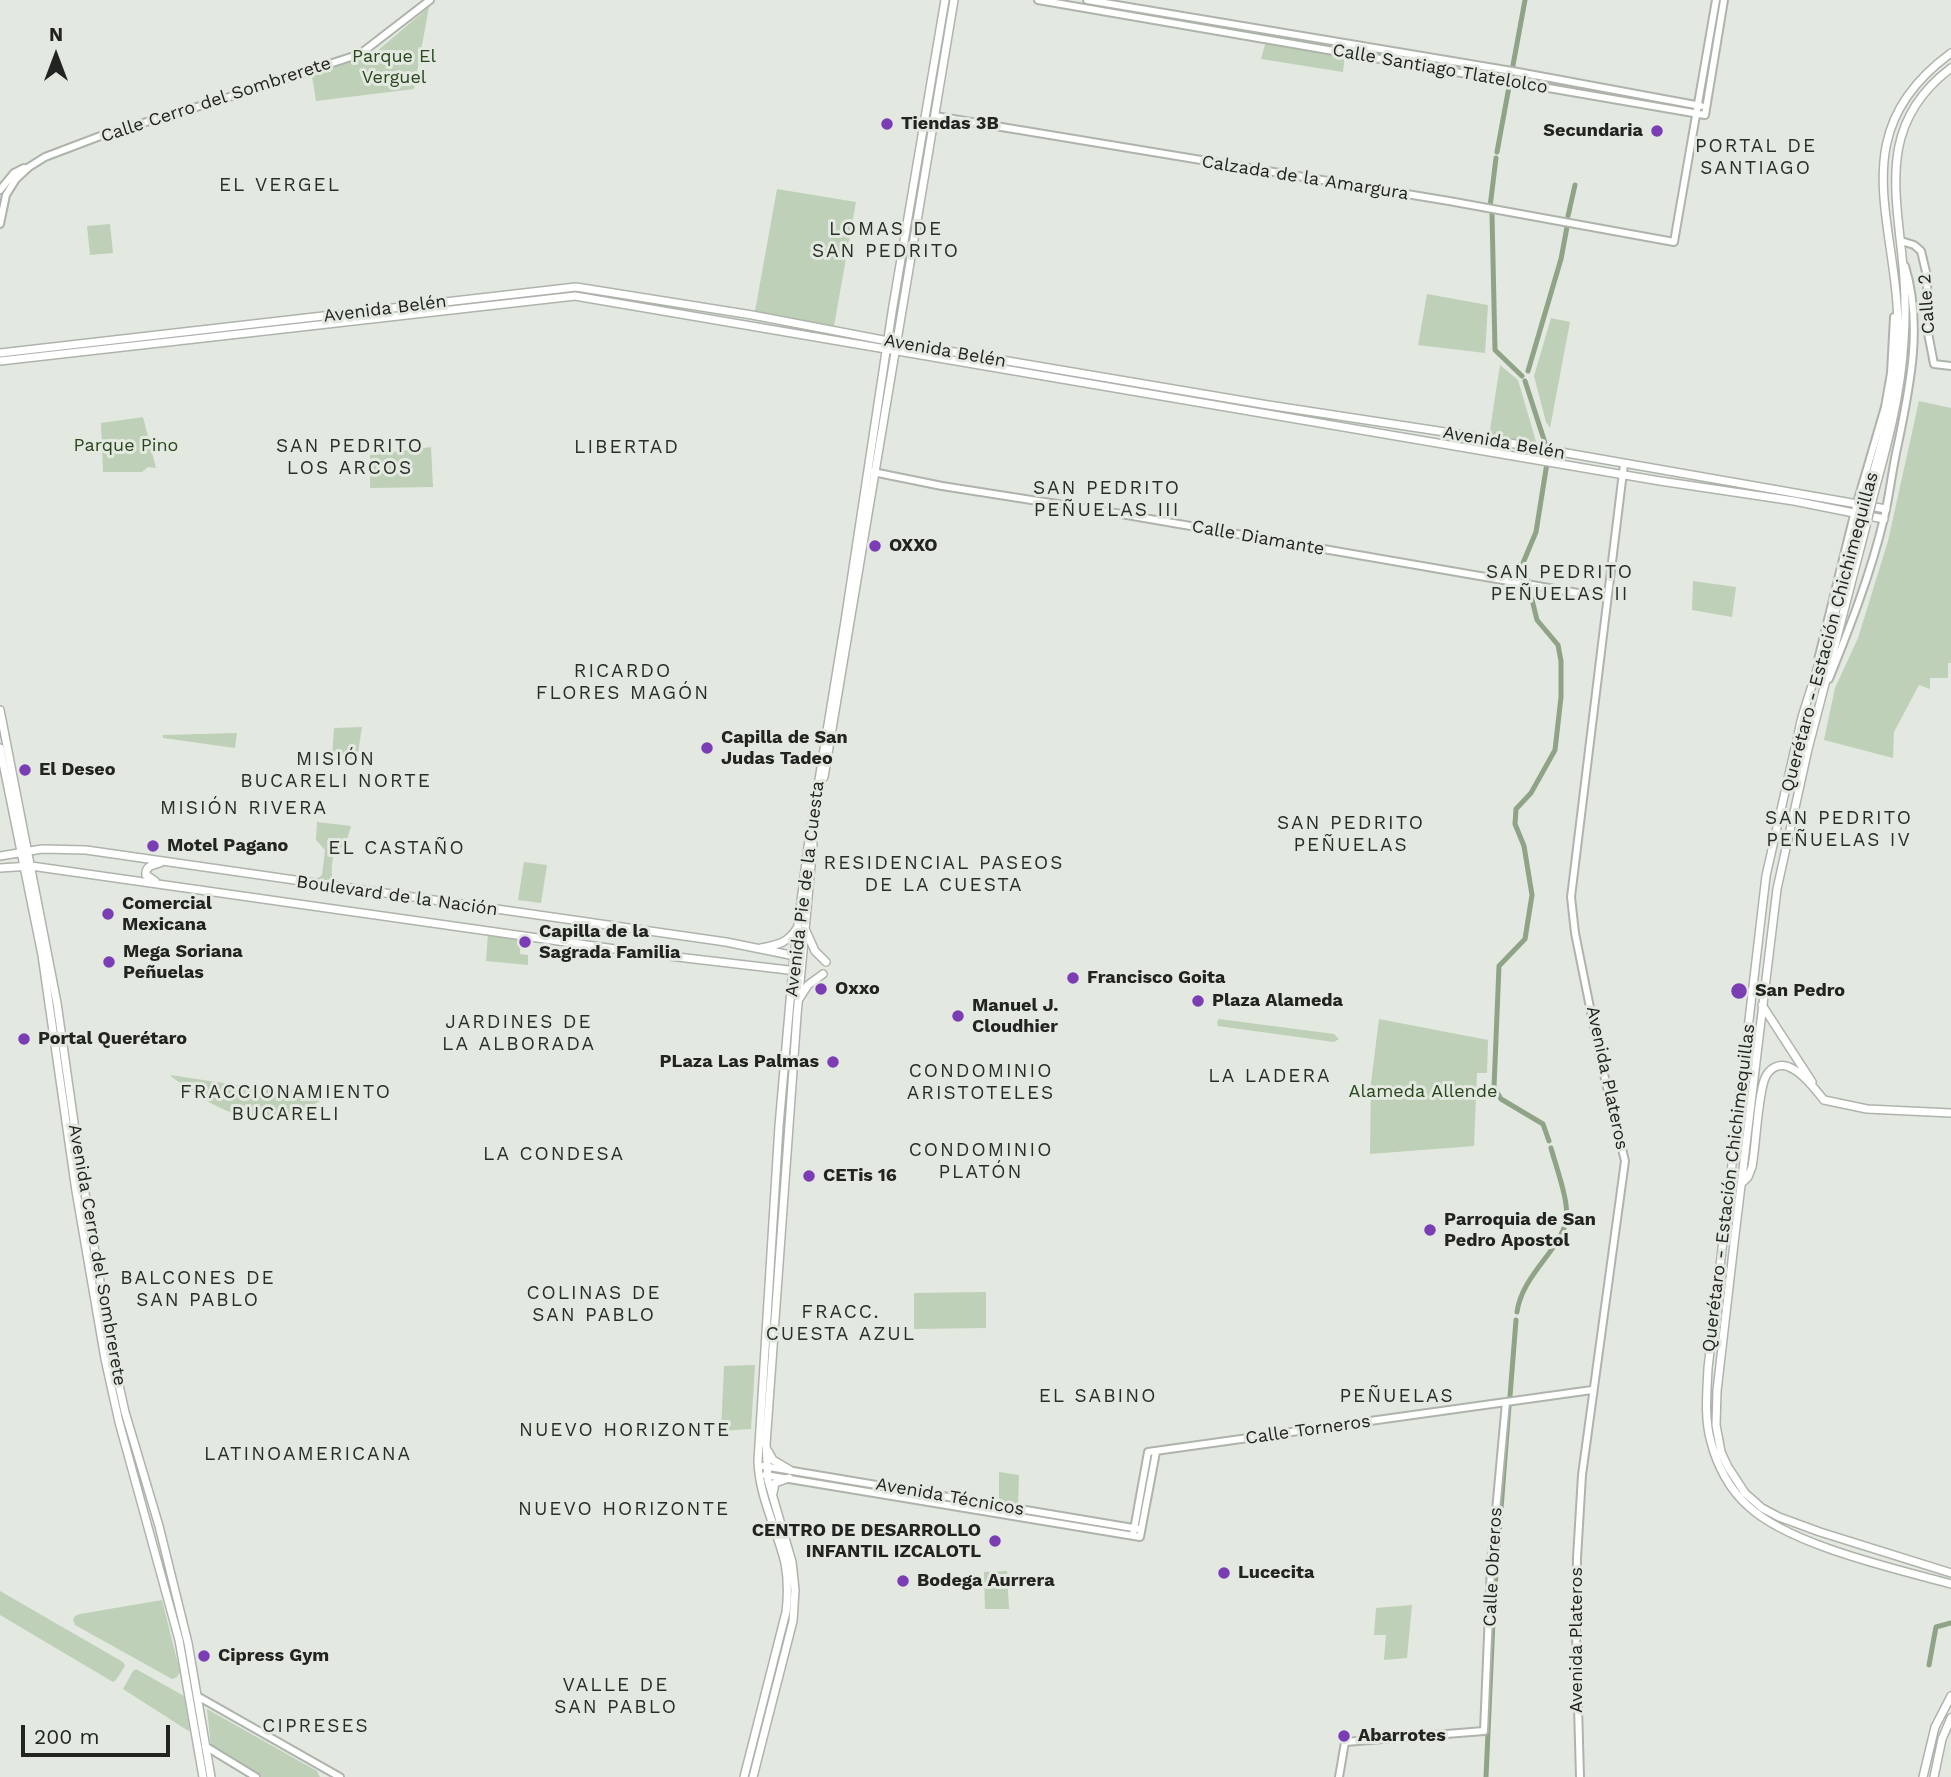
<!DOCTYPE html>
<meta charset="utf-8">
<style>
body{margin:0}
#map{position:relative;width:1951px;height:1777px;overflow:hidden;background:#e3e9e0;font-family:"Work Sans",sans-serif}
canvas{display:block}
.north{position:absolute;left:21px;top:21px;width:70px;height:70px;-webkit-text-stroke:5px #e3e9e0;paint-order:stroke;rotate:0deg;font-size:19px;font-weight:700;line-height:28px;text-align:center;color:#212421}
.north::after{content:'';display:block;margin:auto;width:24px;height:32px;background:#212421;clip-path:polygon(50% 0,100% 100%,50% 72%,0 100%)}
.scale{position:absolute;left:21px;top:1725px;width:149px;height:32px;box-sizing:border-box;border:4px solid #212421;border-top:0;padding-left:9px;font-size:21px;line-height:24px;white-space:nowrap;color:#212421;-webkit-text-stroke:5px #e3e9e0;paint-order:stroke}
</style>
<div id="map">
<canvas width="1951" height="1777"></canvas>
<div class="north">N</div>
<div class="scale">200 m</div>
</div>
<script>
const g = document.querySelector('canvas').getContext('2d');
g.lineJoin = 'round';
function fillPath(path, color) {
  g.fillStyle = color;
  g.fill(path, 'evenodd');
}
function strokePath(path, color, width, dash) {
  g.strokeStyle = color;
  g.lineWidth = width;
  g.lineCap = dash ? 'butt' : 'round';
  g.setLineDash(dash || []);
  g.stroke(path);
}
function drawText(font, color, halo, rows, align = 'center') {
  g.font = font + ' "Work Sans",sans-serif';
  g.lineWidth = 6;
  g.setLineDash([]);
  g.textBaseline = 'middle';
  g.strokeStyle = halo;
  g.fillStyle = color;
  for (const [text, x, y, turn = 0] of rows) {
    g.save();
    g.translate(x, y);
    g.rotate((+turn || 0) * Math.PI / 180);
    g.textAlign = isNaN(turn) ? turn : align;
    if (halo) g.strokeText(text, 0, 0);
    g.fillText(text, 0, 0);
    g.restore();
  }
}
fillPath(new Path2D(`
 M429,7L414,89L316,101L312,76L376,52Z
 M1266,41L1345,55L1343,72L1261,59Z
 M777,189L856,202L834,326L755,311Z
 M110,224L113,253L90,255L87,226Z
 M1427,294L1488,305L1485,353L1418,345Z
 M1551,318L1570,322L1550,428L1546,422L1534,376Z
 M1500,365L1518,380L1537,445L1489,436Z
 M1919,401L1951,408V663H1948V678H1930V689L1919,685L1894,732L1893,758L1824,740L1835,688L1858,638L1888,541Z
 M143,417L156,468L148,467L142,472H103L101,423Z
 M431,447L433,487L370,488V455Z
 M1693,581L1736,587L1732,617L1692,610Z
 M362,727L357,759L332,756L334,728Z
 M237,733L235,748L163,738V735Z
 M317,822L351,826L345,846L334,851C332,866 328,877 340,888L316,880L322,875L325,850L316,840Z
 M524,862L547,865L541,903L518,900Z
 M488,933L521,937L520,954L528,955V965L486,961Z
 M1219,1019L1334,1034L1339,1039L1334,1042L1225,1027L1218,1026L1217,1022Z
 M1379,1019L1488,1040L1487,1073H1477L1474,1146L1370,1154L1371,1083Z
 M170,1075L256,1088L306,1090L313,1087L322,1100C275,1126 239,1124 195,1093C188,1087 174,1080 170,1075Z
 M986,1292V1328L914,1329V1293Z
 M755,1365L751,1429L721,1431L724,1366Z
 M999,1472L1019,1475L1018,1507L999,1504Z
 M1007,1571L1009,1609H985L984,1572Z
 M0,1591L123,1662L125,1666L116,1680L113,1682L0,1615Z
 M162,1600L180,1672L177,1677L172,1679L75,1625L73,1620L75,1616L80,1614Z
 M1412,1605L1407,1658L1384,1660L1386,1635H1374L1376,1608Z
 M136,1669L184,1696L190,1732L123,1689L133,1671Z
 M207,1709L317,1771L320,1777H262L211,1747Z`), '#bed0b7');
strokePath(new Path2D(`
 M1497,152L1525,0
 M1490,207L1496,158
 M1492,214L1495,350L1522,376
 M1568,216L1575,185
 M1528,371L1561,259L1567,227
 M1525,381L1547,449
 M1547,463L1536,532L1523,563L1537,620L1558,645L1561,661V697L1555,750L1531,793L1516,809L1515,824L1524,846L1532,895L1525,939L1499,966L1494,1087L1501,1099L1543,1124L1549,1141
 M1517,1312C1522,1276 1558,1252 1566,1222C1570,1203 1556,1167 1551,1148
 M1510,1396L1516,1320
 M1929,1665L1936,1627L1951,1623
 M1486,1777L1494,1599L1509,1406`), '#8fa387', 5);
const tertiary = new Path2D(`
 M1038,0L1705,115L1724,0
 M1087,0L1518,72L1701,106
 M935,116L1449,201L1674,242L1716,0
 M0,190L14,173L24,168
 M0,224L6,195L16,179L29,167L45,157L103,135L220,100L360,54L430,0
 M1901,241L1914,245L1921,251L1927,276L1928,333L1934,364L1951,366
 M868,471L942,486L1121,514L1607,598
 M1818,660L1857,503L1885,407L1891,373L1894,317
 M1829,679C1850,627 1871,573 1884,518C1890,494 1892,469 1898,444C1910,386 1923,324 1905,266
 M763,1466L1139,1529
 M765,1475L1140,1537L1156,1452
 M1133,1535L1148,1452L1592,1390
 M199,1697L340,1777
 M205,1746L256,1777
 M1339,1777L1345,1742L1484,1731L1491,1565L1506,1402
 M1580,1777L1576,1634L1577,1558L1582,1475L1625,1161L1601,1062L1575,933L1571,897L1624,464`);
const secondary = new Path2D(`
 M0,353L576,287L752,315L883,340L1268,405L1458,434L1886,509
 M0,361L575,296L1660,481L1794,501L1884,519
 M1867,496C1882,442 1898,389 1898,333C1899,223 1840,134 1951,53
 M1873,497C1887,446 1901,395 1904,341C1906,314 1905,284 1902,256C1894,182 1882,120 1951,68
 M1861,521L1840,597L1802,717L1766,876L1708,1368C1707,1392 1704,1418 1711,1442C1717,1466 1730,1490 1748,1506C1789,1545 1896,1569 1951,1584
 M1867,522L1808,749L1777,889L1735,1235L1717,1391L1716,1425L1721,1452L1728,1467L1745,1493L1762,1508L1779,1517L1820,1532L1951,1573
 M0,710L57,1003L79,1158L113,1358L125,1412L159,1526L188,1643L211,1777
 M0,748L42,955L76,1191L105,1359L119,1422L179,1640L203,1777
 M824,777L954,0
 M0,856L42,849L86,850L726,942L795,956
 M0,868L31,866L643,953L797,971
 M155,881L146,875C145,866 153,865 160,863
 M806,931L815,951L826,962
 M761,948C777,945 788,943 797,928
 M799,999L808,985L823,974
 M1762,1005L1812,1082
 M1824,1100L1867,1109L1951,1113
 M1742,1183L1748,1177L1752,1167C1756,1146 1758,1090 1766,1076C1771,1067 1780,1063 1789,1067C1802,1072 1815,1089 1824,1100
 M768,1451L773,1460L790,1470
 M773,1493L775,1483L789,1478
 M744,1777L786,1612C788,1596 788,1579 785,1563C777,1529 759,1497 758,1461L779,1126L794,956L808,847L845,621L892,312L945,0
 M753,1777L793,1621L795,1590L792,1562L768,1480L766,1444L797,1015L813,844
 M1923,1777L1935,1727L1951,1696
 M1934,1777L1942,1739L1951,1718`);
strokePath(tertiary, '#aeb4ac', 10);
strokePath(secondary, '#aeb4ac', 10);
strokePath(tertiary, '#fff', 6);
strokePath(secondary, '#fff', 7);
const secondaryBridge = new Path2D(`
 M1861,521L1867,496
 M1867,522L1873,497`);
strokePath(secondaryBridge, '#aeb4ac', 10, []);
strokePath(secondaryBridge, '#fff', 7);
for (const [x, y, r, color] of [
 [887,124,7,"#7b3db3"],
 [1657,131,7,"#7b3db3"],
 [875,546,7,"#7b3db3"],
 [707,748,7,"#7b3db3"],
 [25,770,7,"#7b3db3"],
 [153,846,7,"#7b3db3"],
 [108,914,7,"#7b3db3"],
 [525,942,7,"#7b3db3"],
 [109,962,7,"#7b3db3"],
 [1073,978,7,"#7b3db3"],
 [821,989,7,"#7b3db3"],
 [1739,991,9,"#7b3db3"],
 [1198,1001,7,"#7b3db3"],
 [958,1016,7,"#7b3db3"],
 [24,1039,7,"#7b3db3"],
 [833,1062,7,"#7b3db3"],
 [809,1176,7,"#7b3db3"],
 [1430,1230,7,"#7b3db3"],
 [995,1541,7,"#7b3db3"],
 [1224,1573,7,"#7b3db3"],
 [903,1581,7,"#7b3db3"],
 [204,1656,7,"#7b3db3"],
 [1344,1736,7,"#7b3db3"]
]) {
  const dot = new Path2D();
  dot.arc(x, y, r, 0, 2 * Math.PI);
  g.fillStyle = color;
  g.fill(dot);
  strokePath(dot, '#e3e9e0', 2.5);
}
drawText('18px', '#29461c', '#e3e9e0', [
 ["Parque El",394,57],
 ["Verguel",394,78],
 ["Parque Pino",126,446],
 ["Alameda Allende",1423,1092]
]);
drawText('18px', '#212421', '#e3e9e0', [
 ["Calle Santiago Tlatelolco",1440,69,10],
 ["Calle Cerro del Sombrerete",216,100,-18],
 ["Calzada de la Amargura",1305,178,9],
 ["Calle 2",1927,304,-94],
 ["Avenida Belén",385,309,-7],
 ["Avenida Belén",945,351,10],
 ["Avenida Belén",1504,443,10],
 ["Calle Diamante",1258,538,10],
 ["Querétaro - Estación Chichimequillas",1830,632,-75],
 ["Avenida Pie de la Cuesta",805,889,-83],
 ["Boulevard de la Nación",397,896,8],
 ["Avenida Plateros",1607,1078,78],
 ["Querétaro - Estación Chichimequillas",1729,1188,-83],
 ["Avenida Cerro del Sombrerete",97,1255,80],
 ["Calle Torneros",1308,1430,-8],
 ["Avenida Técnicos",950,1497,10],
 ["Calle Obreros",1493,1567,-87],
 ["Avenida Plateros",1577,1640,-90]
]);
drawText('bold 18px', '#212421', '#e3e9e0', [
 ["Tiendas 3B",901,124],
 ["Secundaria",1643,131,"right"],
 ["OXXO",889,546],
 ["Capilla de San",721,738],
 ["Judas Tadeo",721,759],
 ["El Deseo",39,770],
 ["Motel Pagano",167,846],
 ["Comercial",122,904],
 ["Mexicana",122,925],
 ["Capilla de la",539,932],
 ["Sagrada Familia",539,953],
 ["Mega Soriana",123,952],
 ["Peñuelas",123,973],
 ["Francisco Goita",1087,978],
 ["Oxxo",835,989],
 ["San Pedro",1755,991],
 ["Plaza Alameda",1212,1001],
 ["Manuel J.",972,1006],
 ["Cloudhier",972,1027],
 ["Portal Querétaro",38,1039],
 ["PLaza Las Palmas",819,1062,"right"],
 ["CETis 16",823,1176],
 ["Parroquia de San",1444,1220],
 ["Pedro Apostol",1444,1241],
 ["CENTRO DE DESARROLLO",981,1531,"right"],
 ["INFANTIL IZCALOTL",981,1552,"right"],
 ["Lucecita",1238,1573],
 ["Bodega Aurrera",917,1581],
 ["Cipress Gym",218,1656],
 ["Abarrotes",1358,1736]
], 'left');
g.letterSpacing = '2px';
drawText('19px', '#292e27', '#e3e9e0', [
 ["PORTAL DE",1756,146],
 ["SANTIAGO",1756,168],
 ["EL VERGEL",280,185],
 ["LOMAS DE",886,229],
 ["SAN PEDRITO",886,251],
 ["SAN PEDRITO",350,446],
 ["LOS ARCOS",350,468],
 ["LIBERTAD",627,447],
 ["SAN PEDRITO",1107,488],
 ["PEÑUELAS III",1107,510],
 ["SAN PEDRITO",1560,572],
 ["PEÑUELAS II",1560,594],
 ["RICARDO",623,671],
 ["FLORES MAGÓN",623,693],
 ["MISIÓN",336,759],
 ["BUCARELI NORTE",336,781],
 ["MISIÓN RIVERA",244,808],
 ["SAN PEDRITO",1839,818],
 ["PEÑUELAS IV",1839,840],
 ["SAN PEDRITO",1351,823],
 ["PEÑUELAS",1351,845],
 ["EL CASTAÑO",397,848],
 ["RESIDENCIAL PASEOS",944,863],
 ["DE LA CUESTA",944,885],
 ["JARDINES DE",519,1022],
 ["LA ALBORADA",519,1044],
 ["CONDOMINIO",981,1071],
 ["ARISTOTELES",981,1093],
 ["LA LADERA",1270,1076],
 ["FRACCIONAMIENTO",286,1092],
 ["BUCARELI",286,1114],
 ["CONDOMINIO",981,1150],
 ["PLATÓN",981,1172],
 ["LA CONDESA",554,1154],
 ["BALCONES DE",198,1278],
 ["SAN PABLO",198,1300],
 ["COLINAS DE",594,1293],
 ["SAN PABLO",594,1315],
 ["FRACC.",841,1312],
 ["CUESTA AZUL",841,1334],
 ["EL SABINO",1098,1396],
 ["PEÑUELAS",1397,1396],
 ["NUEVO HORIZONTE",625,1430],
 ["LATINOAMERICANA",308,1454],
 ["NUEVO HORIZONTE",624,1509],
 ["VALLE DE",616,1685],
 ["SAN PABLO",616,1707],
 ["CIPRESES",316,1726]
]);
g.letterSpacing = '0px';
</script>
